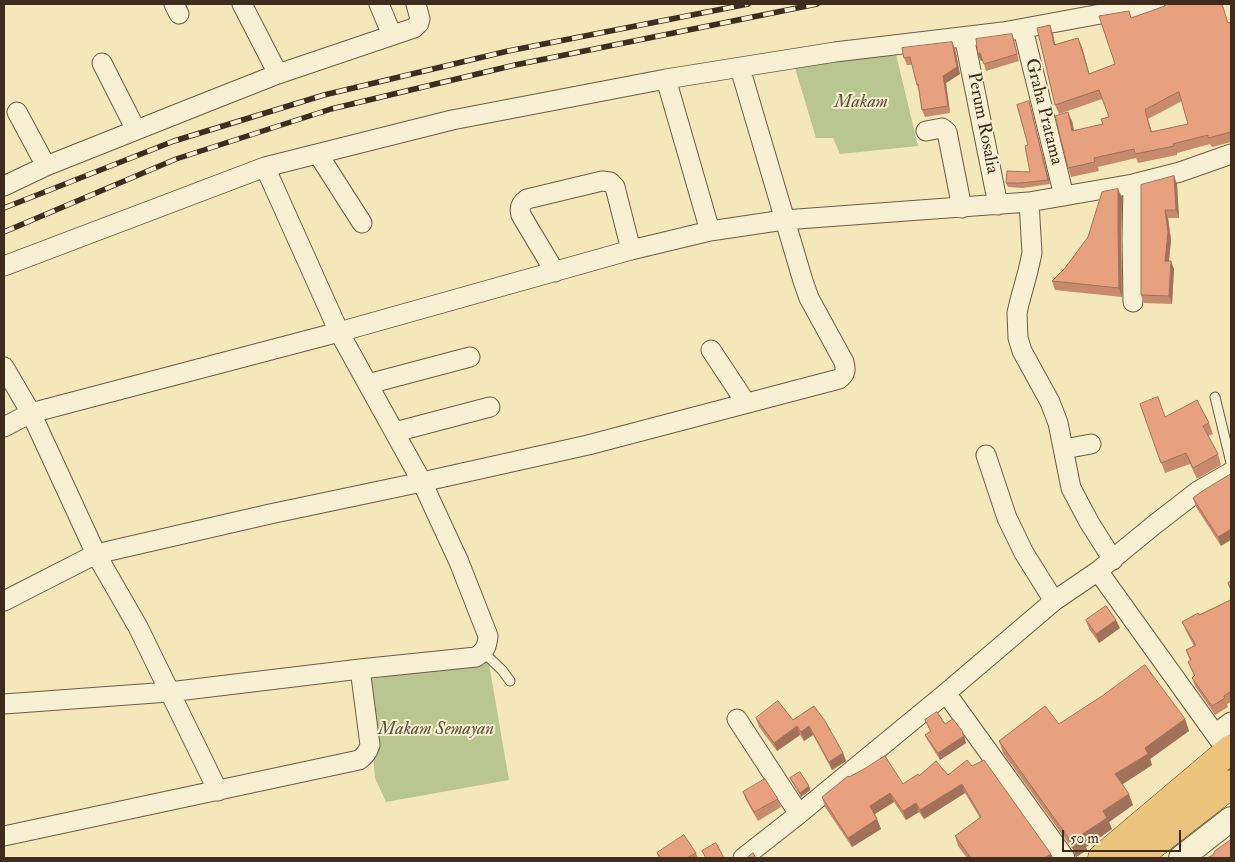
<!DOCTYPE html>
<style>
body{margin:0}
#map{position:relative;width:1235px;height:862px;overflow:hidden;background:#f4e8ba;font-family:"IM FELL Double Pica",serif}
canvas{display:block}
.frame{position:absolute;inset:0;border:5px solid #3e2c1f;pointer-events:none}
.scale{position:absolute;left:1062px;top:830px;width:119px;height:22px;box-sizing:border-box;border:2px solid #3e2c1f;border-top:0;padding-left:6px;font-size:15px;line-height:18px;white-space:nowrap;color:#3e2c1f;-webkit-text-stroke:4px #f8f0d2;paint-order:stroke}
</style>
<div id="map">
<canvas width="1235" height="862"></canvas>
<div class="frame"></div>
<div class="scale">50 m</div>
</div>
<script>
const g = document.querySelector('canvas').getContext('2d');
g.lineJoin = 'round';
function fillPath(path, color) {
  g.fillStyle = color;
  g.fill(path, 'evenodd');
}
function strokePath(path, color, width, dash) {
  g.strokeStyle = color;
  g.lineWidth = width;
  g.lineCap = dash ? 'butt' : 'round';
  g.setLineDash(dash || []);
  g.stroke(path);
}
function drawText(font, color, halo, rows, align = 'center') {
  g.font = font + ' "IM FELL Double Pica",serif';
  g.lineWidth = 4;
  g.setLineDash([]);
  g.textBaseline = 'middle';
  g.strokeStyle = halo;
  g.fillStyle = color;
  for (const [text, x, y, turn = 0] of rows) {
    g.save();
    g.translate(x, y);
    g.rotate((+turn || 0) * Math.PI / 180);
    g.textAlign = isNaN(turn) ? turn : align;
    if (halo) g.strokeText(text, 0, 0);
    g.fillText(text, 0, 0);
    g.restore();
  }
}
fillPath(new Path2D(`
 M895,50L918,146L840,154L833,138H816L795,68Z
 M484,660L489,664L509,780L386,802L375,778L366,680Z`), '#b9c691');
const service = new Path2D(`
 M1215,397L1231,463
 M483,652L502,670L510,681`);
const minor = new Path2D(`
 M174,4L179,14
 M242,4L278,74
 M379,4L392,35
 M1023,29L1064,196
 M965,41L998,205
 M102,63L136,130
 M666,79L710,231
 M17,112L46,166
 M926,131L942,128L947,132L962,208
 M318,154L362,223
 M265,167L452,120L666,79L835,52L1003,32L1155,4
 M4,186L46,166L212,100L278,74L414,28L419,23L420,19L416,4
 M1029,202L1032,253L1028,271L1019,304L1017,313L1018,338L1022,351L1050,402L1058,423L1071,488L1089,522L1113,560
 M4,266L265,167L339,332L631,250L710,231L784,220L1029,202L1133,184L1180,172L1231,154
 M555,272L521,215C519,208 521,203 527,199L602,181L610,182L615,187L631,250
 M1133,302L1132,238L1133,184
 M711,350L746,403
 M4,367L31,413L339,332L422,482L459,562L488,636C487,647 485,651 476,657L360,669L169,692L4,704
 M368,384L470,357
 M4,427L31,413L96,554L138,627L218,791
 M395,432L490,407
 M1064,449L1091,444
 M986,455L1007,518L1024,553L1054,601
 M1098,571L1228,752
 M4,601L96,554L270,514L422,482L588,445L839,379C846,374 846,370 844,362L809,298L803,281L740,68
 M946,693L1065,858
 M737,719L799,814
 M1215,734L1231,722
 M4,836L359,760C365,756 368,752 370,745L360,669
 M743,858L799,814L946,693L1054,601L1098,571L1154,525L1198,491L1231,472`);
const tertiary = new Path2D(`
 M1181,858L1231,819`);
const trunk = new Path2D(`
 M1102,858L1231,749
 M1136,858L1231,784`);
strokePath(service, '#6c5b46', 11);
strokePath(minor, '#6c5b46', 21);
strokePath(tertiary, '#6c5b46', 26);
strokePath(trunk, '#3e2c1f', 29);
strokePath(service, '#f8f0d2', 9);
strokePath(minor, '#f8f0d2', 19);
strokePath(tertiary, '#f8f0d2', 24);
strokePath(trunk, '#eac47d', 28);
const rail = new Path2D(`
 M4,208L174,141L324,95L508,51L748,4
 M4,232L176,159L331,109L515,65L817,4`);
strokePath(rail, '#3e2c1f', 5.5);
strokePath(rail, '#f8f0d2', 4, [11]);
fillPath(new Path2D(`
 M1131,18L1228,23L1231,22V142L1212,147L1210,144L1177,153V155L1138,163L1136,158L1098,167L1099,171L1071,177L1068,168L1072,121L1074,131L1103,124L1109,117L1102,99L1059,114L1055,105L1053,34L1055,45L1078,38L1089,74L1115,64ZM1182,101L1188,124L1152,132L1148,119Z
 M1014,41L1019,61L986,71L983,60L981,61L978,54Z
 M952,42L955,49L960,74L946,83L950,113L925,117L922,110L919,92L912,65H907L904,58Z
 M1029,101L1050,184L1023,188L1008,187L1006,183L1030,172L1028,145Z
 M1177,184L1179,218H1168L1171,240L1169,261L1174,269L1172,304L1144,303L1141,295V185Z
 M1122,197L1121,238L1122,297L1055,290L1052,281L1065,268Z
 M1140,404L1165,417L1209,423L1213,434L1208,436L1218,454L1221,465L1197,479L1190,464L1165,473Z
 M1231,474L1221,546L1196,507L1193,498Z
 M1231,600V702L1227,704L1228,707L1215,715L1195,686L1192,678L1194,676L1188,662L1190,661L1186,650L1194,646L1186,631L1182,622Z
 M1086,620L1120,628L1099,643L1089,629Z
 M814,706L843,753L846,761L832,770L813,735L804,741L800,735L777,751L759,727L756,718L793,720Z
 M1185,719L1189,731L1150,759L1152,765L1122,784L1133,805L1109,822L1112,829L1086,847L1087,850L1076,857L1074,851L1003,753L999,741L1059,724Z
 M925,720L945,724L963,732L966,743L940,760L928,741L925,735L930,731Z
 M972,766L1051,854L1053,858H967L958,846L955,836L980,818L965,793L924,819L919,812L906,820L894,802L875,814L881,829L852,847L825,807L822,797L849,777L903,784L919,776L948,775Z
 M790,778L809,786L810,790L801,797L792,782Z
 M743,792L778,799L781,807L758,821L746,800Z
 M657,853H696L698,858H659Z`), '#c78a6d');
fillPath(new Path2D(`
 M1050,25L1053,34L1057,54L1054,45Z
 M1078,38L1082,47L1092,83L1089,74Z
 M952,42L955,49L960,74L946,83L950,113L948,106L943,76Z
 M980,53L983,60L981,61L978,54Z
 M1029,101L1030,106L1050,184L1048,180Z
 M1068,112L1072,121L1076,140L1072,131Z
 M1174,176L1177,184L1179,218L1176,210Z
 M1118,189L1122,197L1121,238L1122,297L1119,288L1118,230Z
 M1165,210L1168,218L1171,240L1168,269L1165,261Z
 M1171,261L1174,269L1172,304L1169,296Z
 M1231,529V540L1221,546L1218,537Z
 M1116,620L1120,628L1099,643L1096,634Z
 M1185,719L1189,731L1150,759L1152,765L1120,786L1115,774L1145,748Z
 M797,726L800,735L777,751L774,743Z
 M809,726L813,735L804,741L801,732Z
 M963,732L966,743L940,760L938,753Z
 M843,753L846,761L832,770L829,762Z
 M962,784L965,793L924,819L920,810Z
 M809,786L810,790L801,797L800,793Z
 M890,793L894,802L873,815L870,806Z
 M1129,794L1133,805L1109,822L1112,829L1086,847L1087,850L1076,857L1072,846L1103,811Z
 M916,803L919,812L906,820L903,811Z
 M877,819L881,829L852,847L848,838Z
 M1051,854L1053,858H1044Z`), '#a27159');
const building = new Path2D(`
 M1170,4H1222L1228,23L1231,22V129H1230L1231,132L1208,138V135L1173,144L1174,146L1135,154L1134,149L1094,158L1095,162L1068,168L1055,116L1068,112L1072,131L1103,124L1101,119L1109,117L1099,90L1055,105L1037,28L1050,25L1054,45L1078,38L1089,74L1115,64L1099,16L1129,11L1131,18L1165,6V5ZM1179,92L1188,124L1151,132L1145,110Z
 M1012,34L1017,54L984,64L980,53L978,54L976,39Z
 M952,42L957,67L943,76L948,106L922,110L918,84L917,85L910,57L904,58L902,48Z
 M1029,101L1048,180L1021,183H1006L1007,171L1030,172L1025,146L1028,145L1017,105Z
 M1174,176L1176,210H1165L1168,232L1165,261H1171L1169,296L1141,295V185Z
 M1118,189V230L1119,288L1052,281L1065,268L1088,237L1102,192Z
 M1158,397L1165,417L1197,400L1209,423L1203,426L1218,454L1193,468L1186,453L1161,463L1140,404Z
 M1231,474V529L1218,537L1193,498L1201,492Z
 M1231,581V590L1228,583Z
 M1231,600V691L1224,696L1225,698L1212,706L1192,678L1195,675L1188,662L1191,660L1186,650L1196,645L1182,622L1198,613L1199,615Z
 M1106,606L1116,620L1096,634L1086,620Z
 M1145,665L1185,719L1145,748L1148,754L1115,774L1129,794L1103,811L1107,818L1081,835L1083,838L1072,846L1070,840L999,741L1045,706L1059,724L1102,696Z
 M778,701L793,720L814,706L825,721L843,753L829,762L809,726L801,732L797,726L774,743L756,718Z
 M937,712L945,724L953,719L963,732L962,733L964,736L938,753L925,735L931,731L925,720Z
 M885,756L903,784L918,774L919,776L936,761L948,775L967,760L972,766L984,760L1051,854L1044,858H971L955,836L981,817L962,784L920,810L916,803L903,811L890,793L870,806L877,819L848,838L822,797L848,776L849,777L864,769Z
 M800,772L809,786L800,793L790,778Z
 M765,779L778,799L754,812L743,792Z
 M684,835L696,853L687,858H661L657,853Z
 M1231,840V858H1207L1213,855L1215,851Z
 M716,843L724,858H706L702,851Z
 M753,853L756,858H747Z`);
fillPath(building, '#e7a17f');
strokePath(building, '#a27159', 1);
drawText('italic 18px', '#5d523c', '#f8f0d2', [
 ["Makam",861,103],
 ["Makam Semayan",436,730]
]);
drawText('18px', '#3e2c1f', '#f8f0d2', [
 ["Graha Pratama",1043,112,76],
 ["Perum Rosalia",982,123,79]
]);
</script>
